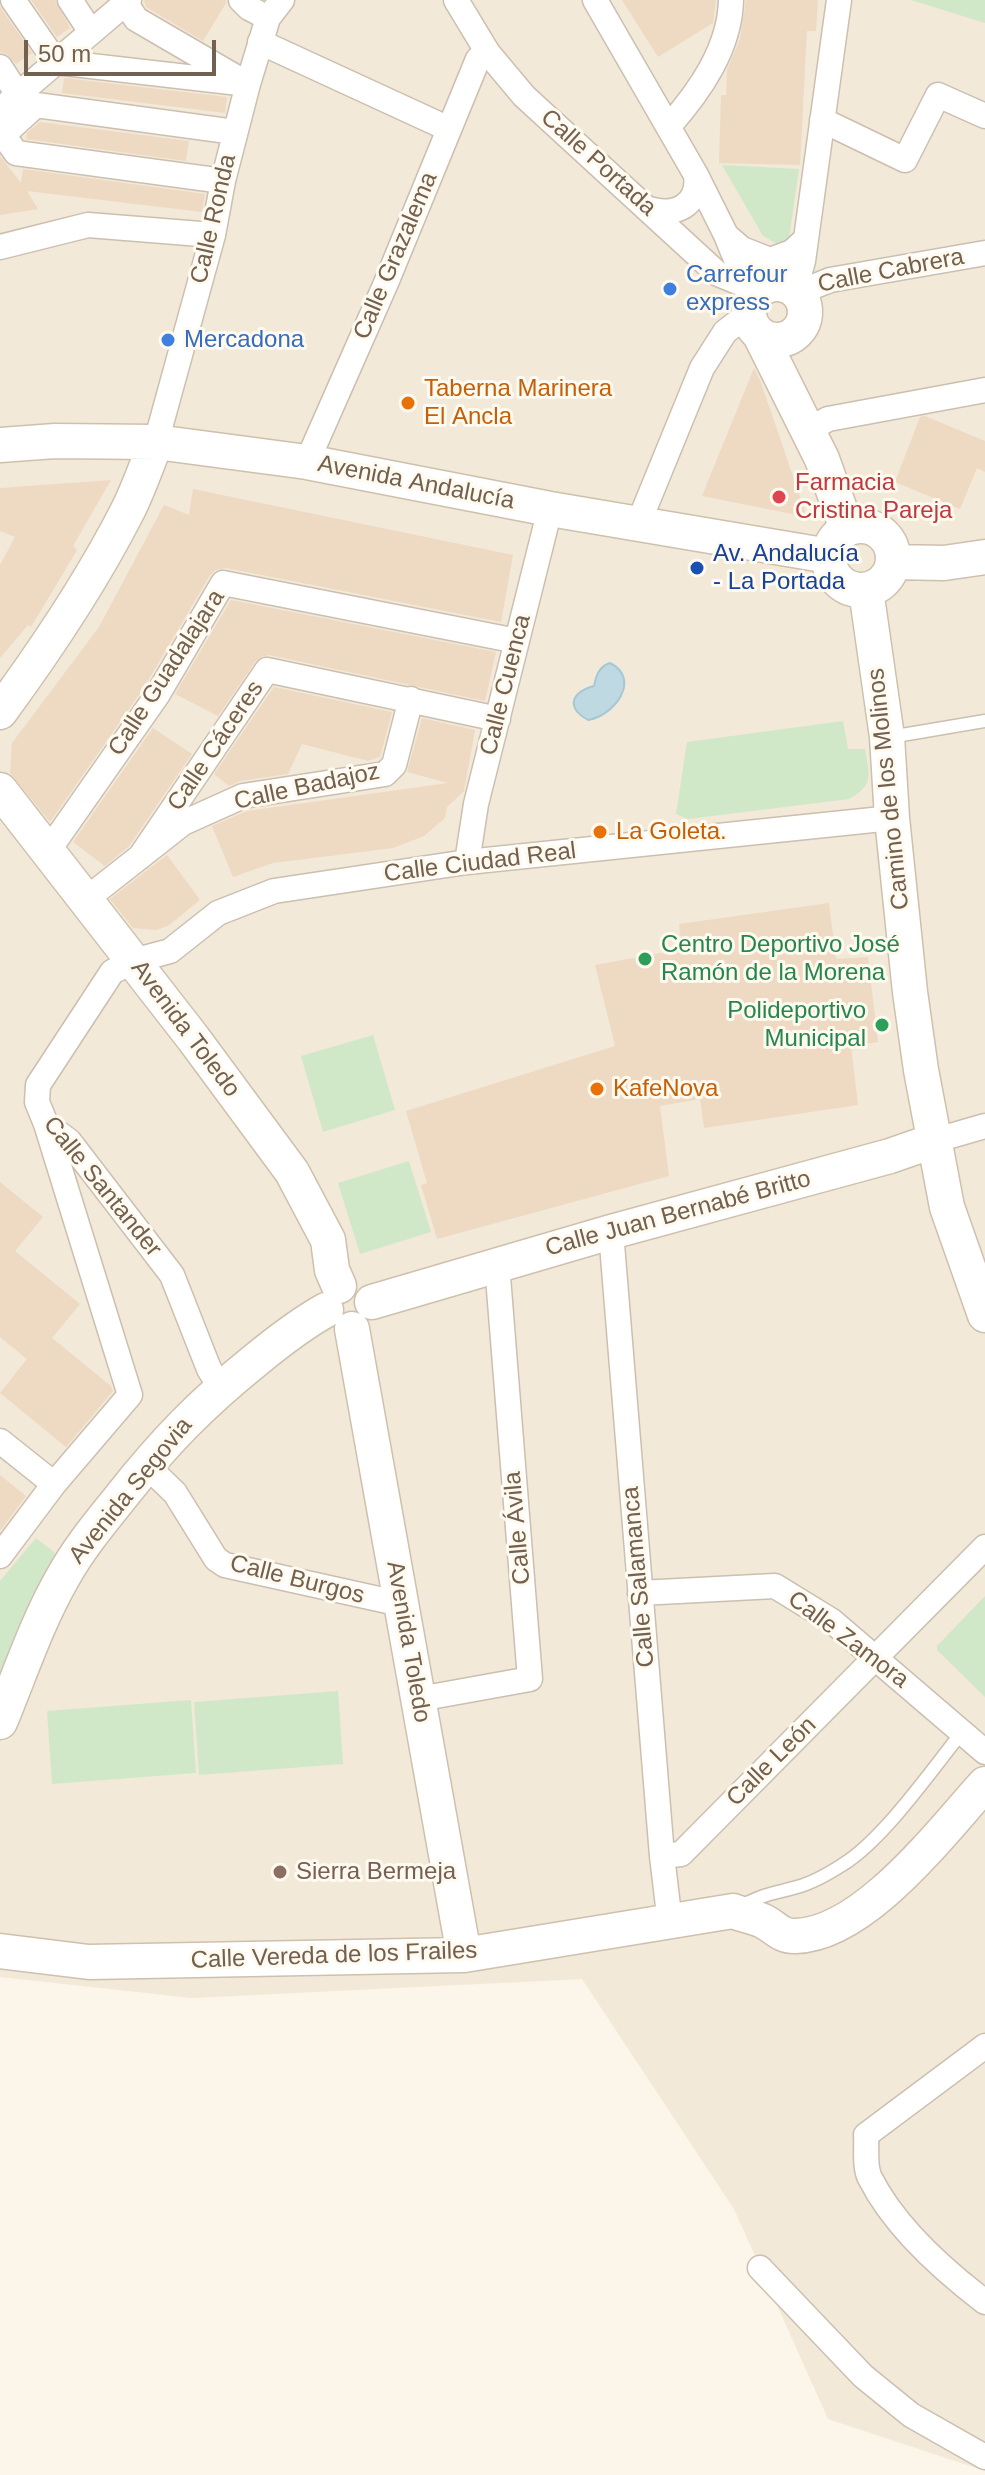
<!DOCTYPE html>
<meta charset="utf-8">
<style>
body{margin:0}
#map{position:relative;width:985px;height:2475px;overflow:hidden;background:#fbf6e9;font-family:Arial,sans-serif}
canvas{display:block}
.scale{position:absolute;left:24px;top:40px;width:192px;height:36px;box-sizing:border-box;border:4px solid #73604f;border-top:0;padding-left:10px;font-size:24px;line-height:28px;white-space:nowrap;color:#73604f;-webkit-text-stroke:6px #fefaef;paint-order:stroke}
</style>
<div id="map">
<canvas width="985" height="2475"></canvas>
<div class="scale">50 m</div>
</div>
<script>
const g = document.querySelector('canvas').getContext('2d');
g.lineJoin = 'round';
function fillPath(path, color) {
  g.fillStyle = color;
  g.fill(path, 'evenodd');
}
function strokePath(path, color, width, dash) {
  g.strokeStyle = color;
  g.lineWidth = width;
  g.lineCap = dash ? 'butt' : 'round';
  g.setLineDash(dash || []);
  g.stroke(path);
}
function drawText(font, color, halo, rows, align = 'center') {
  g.font = font + ' Arial,sans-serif';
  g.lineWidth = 6;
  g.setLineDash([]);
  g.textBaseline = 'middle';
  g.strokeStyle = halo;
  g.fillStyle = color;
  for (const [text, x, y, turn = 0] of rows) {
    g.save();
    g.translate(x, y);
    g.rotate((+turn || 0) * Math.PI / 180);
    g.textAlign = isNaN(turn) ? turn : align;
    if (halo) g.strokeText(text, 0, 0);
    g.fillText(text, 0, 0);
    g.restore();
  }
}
fillPath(new Path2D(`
 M0,0H985V2471L828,2419L734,2209L582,1979L192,1998L0,1977Z`), '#f2e9d8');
fillPath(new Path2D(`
 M911,0H985V23Z
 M722,165L799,169L789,238L781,246L763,236Z
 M843,721L848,749H865C869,774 875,785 849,799L688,819L676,814L687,742Z
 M373,1035L395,1110L323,1132L301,1056Z
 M409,1161L431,1232L360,1254L338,1183Z
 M36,1538L55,1553L32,1603L0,1701V1581Z
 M985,1596V1697L937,1650V1646Z
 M338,1691L343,1764L199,1775L194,1702Z
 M191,1700L196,1773L52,1784L47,1711Z`), '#d1e8c8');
const water = new Path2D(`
 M610,663C642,679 614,716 588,720C565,707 572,692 594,686C596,676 599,666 610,663Z`);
fillPath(water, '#bfd9e3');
strokePath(water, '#a6c7d4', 2);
fillPath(new Path2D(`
 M31,0H55L70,28L57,37Z
 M144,0H226V3L203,41L146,7Z
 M622,0H716L713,23L658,57Z
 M746,0H818L816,31H807L800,165L719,163L721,95H726L727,70L740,39Z
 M0,7L32,53L16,64L7,54L0,52Z
 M64,78L227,97L225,113L62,93Z
 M40,122L189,141L186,161L26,139L27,133Z
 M0,156L21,183L23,169L205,194L202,212L27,191L38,209L0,215Z
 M754,368L760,380L807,517L702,496Z
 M925,416L985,441V472L977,468L960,509L895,482L920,417Z
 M111,480L73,546L77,550L31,627L28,625L0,658V565L15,537L0,531V488Z
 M193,489L513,555L501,622L226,568L216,570L210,575L145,686L50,822L10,773L12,743L99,627L164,505L189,515Z
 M231,600L496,652L485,701L269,655L261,657L255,662L218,716L175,694Z
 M274,687L392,712L380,757L368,761L302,744L288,774L240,781L229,786L214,774Z
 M422,718L475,730L464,791L447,807L445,818L424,836L393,848L273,863L233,877L212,826L247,811L448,783L407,772Z
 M153,728L192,754L129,846L105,866L73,842Z
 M167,855L200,900L168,926L156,930L133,928L110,899Z
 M829,903L836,959L868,957L878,1042L851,1046L858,1105L704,1128L700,1099L660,1106L669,1176L437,1239L421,1185L427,1183L406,1111L615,1046L595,965L682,949L679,924Z
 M0,1182L43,1217L15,1251L80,1304L52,1338L111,1386L113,1391L66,1447L0,1393L27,1359L0,1337Z
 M0,1475L26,1496L0,1531Z`), '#eed9c3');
const lane = new Path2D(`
 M890,737L985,721
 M739,1908C758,1895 776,1893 797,1887C812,1883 828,1874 842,1865C882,1841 932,1770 962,1732`);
const street = new Path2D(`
 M13,0L56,62L248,84
 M70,0L91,32
 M124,0L136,19L239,79
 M241,0L249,8L268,18
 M456,0L488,53L524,96L718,274L740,283L770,284
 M595,0L696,175L726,235L750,294
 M260,42L449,129
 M0,67L19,96
 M0,110L129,0
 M822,120L905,160L938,95L985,116
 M669,126C700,91 730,48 731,0
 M0,130L16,153L223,181
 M3,135L36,105L235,132
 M649,209C675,217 700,205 696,175
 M728,237L742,249L770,260L792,252L806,239
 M0,247L88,225L213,235
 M795,290L803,261L839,0
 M798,293L830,280L985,253
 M814,427L828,419L985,390
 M156,442L213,235L223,181L248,84L268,18L282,0
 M307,462L386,283L478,59L488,53
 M639,522L702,368L725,332L739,321L749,318
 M48,851L158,694L223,583L517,641
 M140,857L267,670L498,719
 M467,862L476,804L550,509
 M85,900L183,823L243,796L385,774L394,765L411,699
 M46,1124L69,1141L172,1275L209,1369L221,1388
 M933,1141L985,1126
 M611,1232L662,1856L670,1923
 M0,1441L54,1484
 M146,1465L175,1493L216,1559L225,1565L401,1604
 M0,1556L54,1484L130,1395L46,1124L37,1102L38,1085L112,972L133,961L170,951L218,913L274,891L467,862L892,818
 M640,1593L775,1586L832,1621L985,1752
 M419,1699L530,1679L497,1264
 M662,1856L681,1854L985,1547
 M985,2046L866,2135C867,2147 864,2167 870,2178C894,2226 943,2270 985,2302
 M760,2268L863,2376L911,2415L985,2457`);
const secondary = new Path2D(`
 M749 312a28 28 0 1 1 56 0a28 28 0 1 1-56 0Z
 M760,335L822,459L847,529
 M0,445L55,441L156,442L307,462L550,509L829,556
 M829 558a32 32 0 1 1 64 0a32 32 0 1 1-64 0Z
 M893,562L944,563L985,557
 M866,590L887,737L892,818L910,992L921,1070L947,1207L985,1315
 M0,712C47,648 92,581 128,510C139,488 147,464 156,442
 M0,790L193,1038L292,1172L328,1240L332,1270L339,1286
 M372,1302L611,1232L890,1156L933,1141
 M352,1329L464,1955
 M0,1722C20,1674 37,1622 63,1577C79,1548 100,1523 120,1498C164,1442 201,1404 257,1359C279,1341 301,1324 326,1310
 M0,1951L89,1962L464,1955L733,1911C743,1915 754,1917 763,1921C775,1927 781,1937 796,1936C865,1934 941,1832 985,1784`);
strokePath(lane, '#ccbfb0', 15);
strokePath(street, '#ccbfb0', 27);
strokePath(secondary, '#cfc0ad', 37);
strokePath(lane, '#fff', 12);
strokePath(street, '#fff', 24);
strokePath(secondary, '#fff', 34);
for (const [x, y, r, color] of [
 [670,289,8,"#3f7fe0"],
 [168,340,8,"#3f7fe0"],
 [408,403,8,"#e8710a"],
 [779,497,8,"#e0444e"],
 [697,568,8,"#1a4fb4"],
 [600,832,8,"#e8710a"],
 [645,959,8,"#2e9e5b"],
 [882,1025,8,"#2e9e5b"],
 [597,1089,8,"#e8710a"],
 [280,1872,8,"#8d6e63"]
]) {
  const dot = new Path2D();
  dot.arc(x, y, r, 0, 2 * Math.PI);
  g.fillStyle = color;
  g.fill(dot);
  strokePath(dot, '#fefaef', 3);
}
drawText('24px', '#73604f', '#fefaef', [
 ["Calle Portada",598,163,42],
 ["Calle Ronda",214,219,-77],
 ["Calle Grazalema",396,256,-67],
 ["Calle Cabrera",891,271,-11],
 ["Avenida Andalucía",416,483,11],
 ["Calle Guadalajara",167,673,-57],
 ["Calle Cuenca",506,685,-76],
 ["Calle Cáceres",216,746,-56],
 ["Calle Badajoz",307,787,-12],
 ["Camino de los Molinos",889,789,-96],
 ["Calle Ciudad Real",480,863,-7],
 ["Avenida Toledo",185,1029,53],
 ["Calle Santander",102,1187,51],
 ["Calle Juan Bernabé Britto",678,1214,-15],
 ["Avenida Segovia",131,1491,-51],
 ["Calle Ávila",518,1528,-95],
 ["Calle Salamanca",639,1577,-95],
 ["Calle Burgos",297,1580,14],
 ["Calle Zamora",848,1640,37],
 ["Avenida Toledo",408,1642,80],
 ["Calle León",772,1762,-45],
 ["Calle Vereda de los Frailes",334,1956,-2]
]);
drawText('24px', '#366cbe', '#fefaef', [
 ["Carrefour",686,275],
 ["express",686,303],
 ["Mercadona",184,340]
], 'left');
drawText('24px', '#c56008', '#fefaef', [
 ["Taberna Marinera",424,389],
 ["El Ancla",424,417],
 ["La Goleta.",616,832],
 ["KafeNova",613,1089]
], 'left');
drawText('24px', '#be3a42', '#fefaef', [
 ["Farmacia",795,483],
 ["Cristina Pareja",795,511]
], 'left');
drawText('24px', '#164399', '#fefaef', [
 ["Av. Andalucía",713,554],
 ["- La Portada",713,582]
], 'left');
drawText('24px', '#27864d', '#fefaef', [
 ["Centro Deportivo José",661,945],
 ["Ramón de la Morena",661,973],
 ["Polideportivo",866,1011,"right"],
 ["Municipal",866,1039,"right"]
], 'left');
drawText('24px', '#785e54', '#fefaef', [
 ["Sierra Bermeja",296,1872]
], 'left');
</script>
